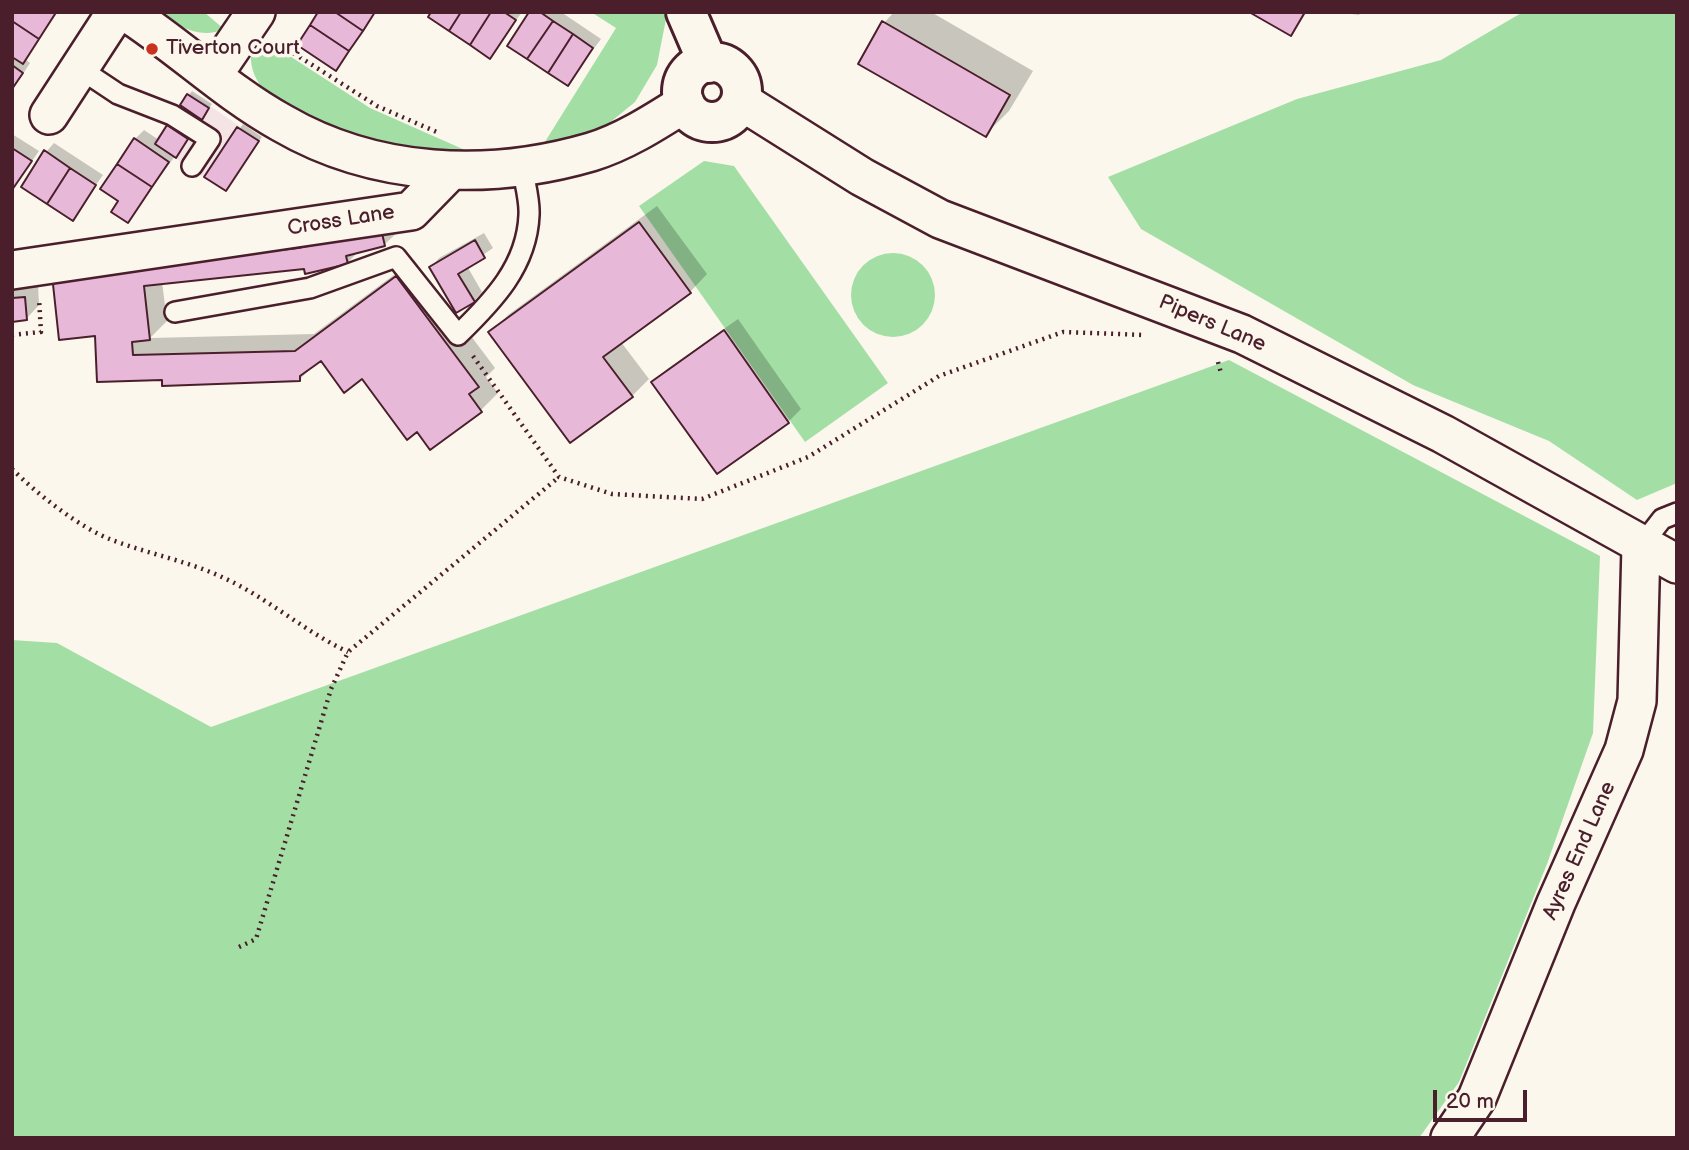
<!DOCTYPE html>
<style>
body{margin:0}
#map{position:relative;width:1689px;height:1150px;overflow:hidden;background:#fbf7ec;font-family:"Balsamiq Sans",sans-serif}
canvas{display:block}
.frame{position:absolute;inset:0;border:14px solid #4a1f2b;pointer-events:none}
.scale{position:absolute;left:1433px;top:1090px;width:94px;height:32px;box-sizing:border-box;border:4px solid #4a1f2b;border-top:0;padding-left:9px;font-size:21px;line-height:24px;white-space:nowrap;color:#4a1f2b;-webkit-text-stroke:5px #fbf7ec;paint-order:stroke}
</style>
<div id="map">
<canvas width="1689" height="1150"></canvas>
<div class="frame"></div>
<div class="scale">20 m</div>
</div>
<script>
const g = document.querySelector('canvas').getContext('2d');
g.lineJoin = 'round';
function fillPath(path, color) {
  g.fillStyle = color;
  g.fill(path, 'evenodd');
}
function strokePath(path, color, width, dash) {
  g.strokeStyle = color;
  g.lineWidth = width;
  g.lineCap = dash ? 'butt' : 'round';
  g.setLineDash(dash || []);
  g.stroke(path);
}
function drawText(font, color, halo, rows, align = 'center') {
  g.font = font + ' "Balsamiq Sans",sans-serif';
  g.lineWidth = 7;
  g.setLineDash([]);
  g.textBaseline = 'middle';
  g.strokeStyle = halo;
  g.fillStyle = color;
  for (const [text, x, y, turn = 0] of rows) {
    g.save();
    g.translate(x, y);
    g.rotate((+turn || 0) * Math.PI / 180);
    g.textAlign = isNaN(turn) ? turn : align;
    if (halo) g.strokeText(text, 0, 0);
    g.fillText(text, 0, 0);
    g.restore();
  }
}
fillPath(new Path2D(`
 M188,91L260,140L225,192L153,143Z`), '#f5e4e6');
fillPath(new Path2D(`
 M157,12H204L224,29C200,40 178,26 157,12Z
 M591,12H664L666,19L657,65L635,102L597,133L543,145L616,28Z
 M1523,12H1677V483L1637,500L1549,441L1413,385L1141,229L1108,177L1297,99L1441,60Z
 M265,40L370,108L474,154L467,158C439,154 409,152 381,147C335,137 235,103 253,43Z
 M704,161L734,166L888,383L805,442L639,206Z
 M851 295a42 42 0 1 1 84 0a42 42 0 1 1-84 0Z
 M1229,360L1600,556L1593,733L1547,864L1459,1082L1419,1138H12V640L57,643L211,727Z`), '#a3dfa5');
fillPath(new Path2D(`
 M12,12H58L25,59L30,63L12,91Z
 M321,12H376L335,69Z
 M434,12H522L490,57Z
 M531,12H561L601,39L568,84Z
 M894,12H931L1033,71L1009,111L985,135L884,23Z
 M1253,12H1307L1291,34Z
 M1336,12H1361L1359,15Z
 M192,91L212,104L205,114L182,105Z
 M172,122L191,134L128,221L120,200L135,139L144,130L159,140Z
 M243,124L262,137L226,189L207,176Z
 M12,134L39,151L12,190Z
 M54,143L103,175L72,219L46,152Z
 M657,206L707,274L690,292L621,342L649,379L632,396L491,333L508,315Z
 M402,228L384,245L359,251L348,262L162,282L167,321L150,338L314,334L414,260L495,368L486,377L498,393L481,410L431,447L418,430L363,377L321,358L300,379L163,378L97,334L54,275Z
 M484,233L493,248L467,266L482,292L474,301L431,267L439,258Z
 M38,284L39,305L26,319L12,320V286Z
 M738,319L801,409L788,422L654,382L667,369Z`), '#0003');
const building = new Path2D(`
 M12,12H52L55,14L39,39L12,21Z
 M318,12H335L363,31L349,51L310,25Z
 M335,12H375L363,31Z
 M431,12H461L449,31L428,17Z
 M461,12H491L470,45L449,31Z
 M491,12H504L516,20L490,59L470,45Z
 M529,12H540L553,21L527,59L507,46Z
 M1249,12H1305L1291,36Z
 M12,21L39,39L23,64L12,57Z
 M553,21L573,34L548,73L527,59Z
 M882,21L1010,95L986,137L858,64Z
 M310,25L349,51L336,71L297,45Z
 M573,34L593,48L568,86L548,73Z
 M12,65L23,73L12,89Z
 M187,94L209,108L202,120L180,105Z
 M167,125L188,139L176,158L155,144Z
 M237,127L259,141L226,191L204,177Z
 M134,138L169,162L152,187L117,164Z
 M12,148L32,161L12,190Z
 M44,150L70,168L47,204L21,187Z
 M117,164L152,187L128,223L111,212L118,201L100,189Z
 M70,168L96,185L73,221L47,204Z
 M639,222L691,293L603,357L633,397L570,443L488,332Z
 M381,229L385,246L346,256L348,264L305,274L304,269L144,286L150,340L132,342L133,355L295,351L396,276L479,387L469,394L482,412L430,450L417,432L407,440L362,379L344,393L321,361L300,376V381L162,386V380L97,382L95,336L59,340L52,275L298,248Z
 M475,240L485,258L458,274L475,302L456,313L429,267Z
 M25,297L27,320L12,322V298Z
 M724,330L789,423L717,474L651,382Z`);
fillPath(building, '#e8b8d9');
strokePath(building, '#4a1f2b', 2);
const service = new Path2D(`
 M79,68L118,94L172,115L210,139L192,166
 M175,312L310,288L396,257L458,335C493,301 527,266 529,215C530,199 524,181 522,165
 M1641,546L1662,519L1677,513`);
const minor = new Path2D(`
 M126,12C179,46 226,92 282,123C375,177 488,182 591,152C624,142 655,122 685,103
 M213,75L256,12
 M741,101L862,177L940,219L1242,334L1443,434L1677,564
 M49,115L116,12
 M12,270L411,211L450,171
 M1450,1138L1477,1098L1556,903L1624,750L1637,701L1641,546`);
const tertiary = new Path2D(`
 M686,12L708,63
 M682 92a30 30 0 1 1 60 0a30 30 0 1 1-60 0Z`);
strokePath(service, '#4a1f2b', 24);
strokePath(minor, '#4a1f2b', 42);
strokePath(tertiary, '#4a1f2b', 44);
strokePath(new Path2D(`
 M276,42L377,106L439,133
 M12,335L41,332L39,299
 M473,356L559,477L612,494L702,499L808,457L939,376L1063,332L1144,335
 M1218,362L1221,373
 M12,469C36,493 80,528 112,540C149,554 188,561 224,578C266,597 304,631 348,652
 M239,947L256,939L331,689L348,652L559,477`), '#4a1f2b', 4.5, [2, 5]);
strokePath(service, '#fbf7ec', 19);
strokePath(minor, '#fbf7ec', 37);
strokePath(tertiary, '#fbf7ec', 38);
for (const [x, y, r, color] of [
 [152,49,7,"#c8321e"]
]) {
  const dot = new Path2D();
  dot.arc(x, y, r, 0, 2 * Math.PI);
  g.fillStyle = color;
  g.fill(dot);
  strokePath(dot, '#fbf7ec', 2.5);
}
drawText('21px', '#4a1f2b', '#fbf7ec', [
 ["Tiverton Court",166,49]
], 'left');
drawText('21px', '#4a1f2b', '#fbf7ec', [
 ["Cross Lane",341,221,-9],
 ["Pipers Lane",1212,324,23],
 ["Ayres End Lane",1580,851,-66]
]);
</script>
